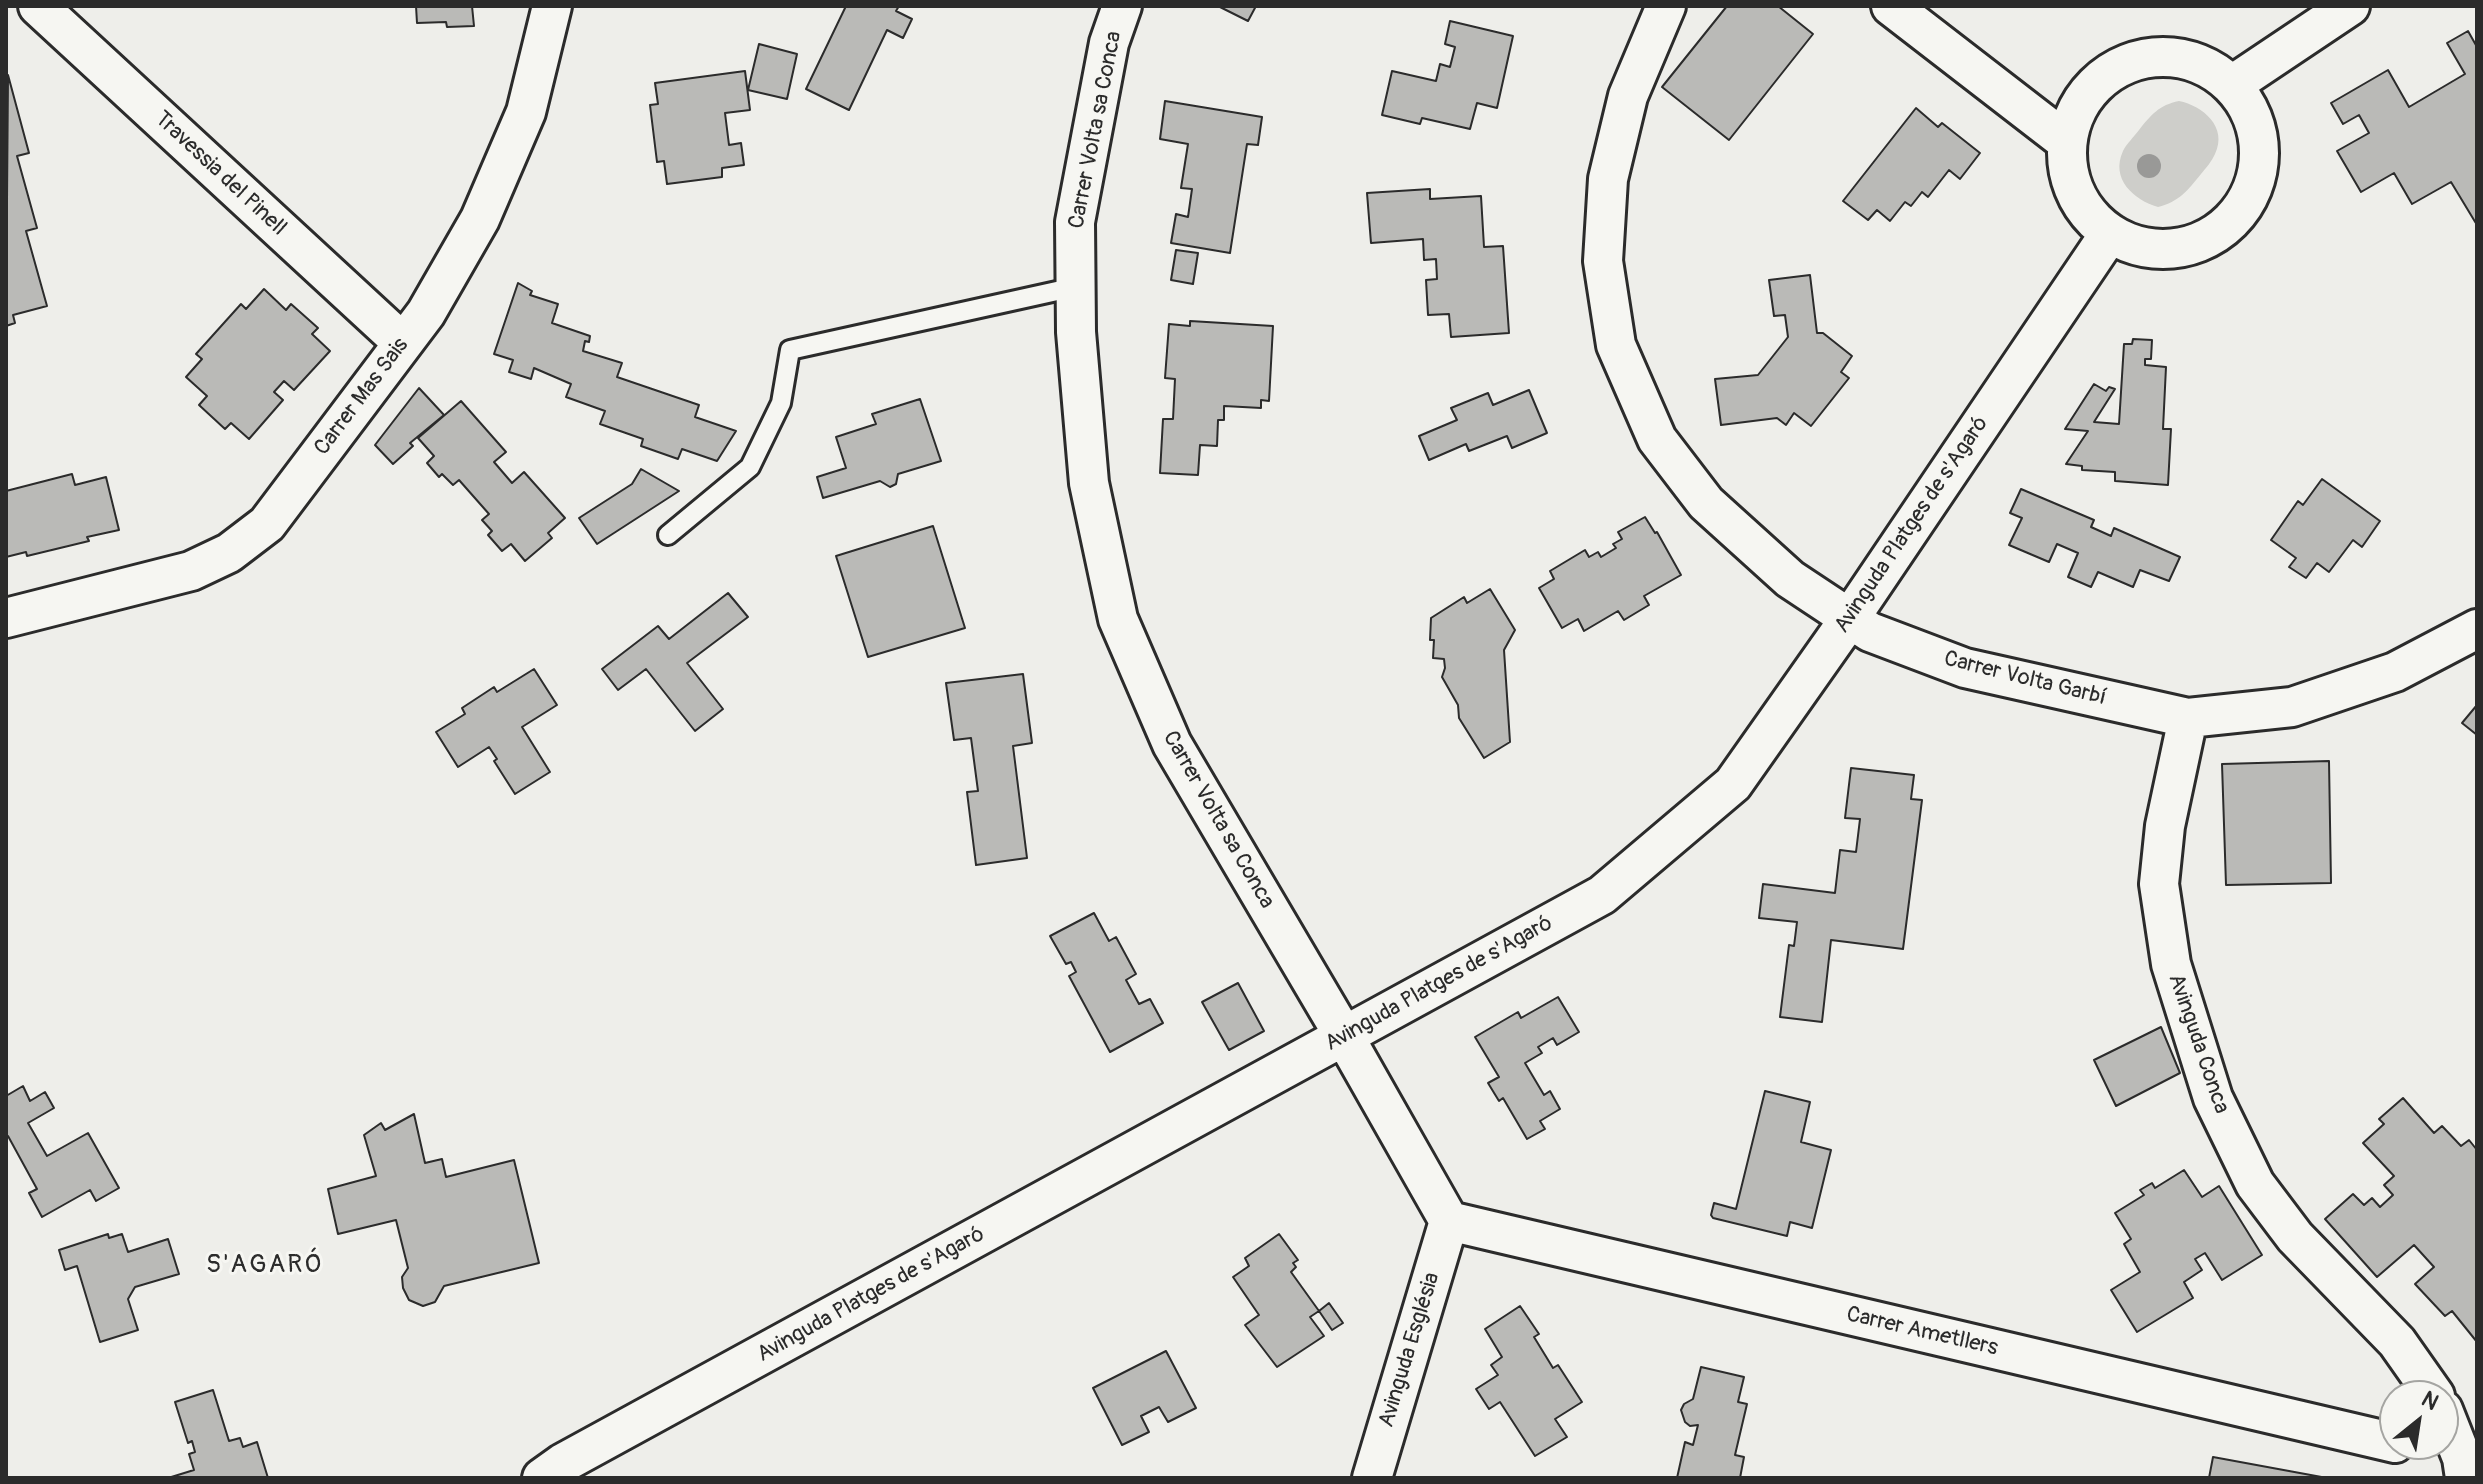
<!DOCTYPE html>
<meta charset="utf-8">
<style>
body{margin:0}
#map{position:relative;width:2483px;height:1484px;overflow:hidden;background:#eeeeea;font-family:Pangolin,sans-serif}
canvas{display:block}
.frame{position:absolute;inset:0;border:8px solid #2b2b2b;pointer-events:none}
.north{position:absolute;left:2379px;top:1380px;width:80px;height:80px;box-sizing:border-box;background:#f6f6f2;border:2px solid #a5a5a2;border-radius:50%;rotate:30deg;font-size:22px;font-weight:700;line-height:32px;text-align:center;color:#2b2b2b}
.north::after{content:'';display:block;margin:auto;width:28px;height:36px;background:#2b2b2b;clip-path:polygon(50% 0,100% 100%,50% 72%,0 100%)}
</style>
<div id="map">
<canvas width="2483" height="1484"></canvas>
<div class="frame"></div>
<div class="north">N</div>
</div>
<script>
const g = document.querySelector('canvas').getContext('2d');
g.lineJoin = 'round';
function fillPath(path, color) {
  g.fillStyle = color;
  g.fill(path, 'evenodd');
}
function strokePath(path, color, width, dash) {
  g.strokeStyle = color;
  g.lineWidth = width;
  g.lineCap = dash ? 'butt' : 'round';
  g.setLineDash(dash || []);
  g.stroke(path);
}
function drawText(font, color, halo, rows, align = 'center') {
  g.font = font + ' Pangolin,sans-serif';
  g.lineWidth = 6;
  g.setLineDash([]);
  g.textBaseline = 'middle';
  g.strokeStyle = halo;
  g.fillStyle = color;
  for (const [text, x, y, turn = 0] of rows) {
    g.save();
    g.translate(x, y);
    g.rotate((+turn || 0) * Math.PI / 180);
    g.textAlign = isNaN(turn) ? turn : align;
    if (halo) g.strokeText(text, 0, 0);
    g.fillText(text, 0, 0);
    g.restore();
  }
}
fillPath(new Path2D(`
 M2179,101C2203,106 2228,127 2215,154C2212,161 2206,168 2201,174C2188,190 2179,202 2158,207C2134,200 2110,179 2123,151C2127,143 2134,137 2139,130C2151,115 2159,105 2179,101Z`), '#cececa');
const building = new Path2D(`
 M416,6H472L474,26L447,27L446,22L417,23Z
 M846,6H899L896,11L912,19L903,38L887,30L849,110L806,89Z
 M1218,6H1256L1248,21Z
 M1727,6H1778L1813,34L1729,140L1662,87Z
 M1450,21L1513,36L1497,108L1477,103L1470,129L1422,118L1420,124L1382,115L1392,71L1436,81L1440,64L1450,67L1455,47L1445,44Z
 M2468,31L2477,47V225L2451,182L2412,204L2394,173L2361,192L2337,151L2369,133L2359,115L2343,124L2331,103L2388,70L2409,107L2465,74L2447,43Z
 M759,44L797,54L787,99L748,90Z
 M745,71L750,110L725,113L729,145L741,143L744,165L722,168V177L667,184L664,161L657,162L650,105L658,104L655,83Z
 M8,75L29,153L17,156L37,228L26,231L47,306L13,315L15,323L6,326Z
 M1165,101L1262,117L1258,145L1247,144L1230,253L1171,243L1176,214L1188,217L1192,189L1181,188L1188,144L1160,139Z
 M1916,108L1938,127L1942,123L1980,153L1960,179L1949,170L1928,197L1922,192L1911,206L1905,202L1890,221L1877,210L1868,220L1843,201Z
 M1430,189V199L1481,196L1484,247L1503,246L1509,333L1451,337L1449,314L1428,315L1426,280L1437,279L1436,259L1424,260L1423,239L1371,243L1367,193Z
 M1176,250L1198,253L1193,284L1171,280Z
 M1810,275L1817,333H1823L1852,356L1841,372L1849,378L1811,426L1794,413L1786,425L1777,418L1721,425L1715,379L1758,375L1788,337L1785,315L1774,316L1769,280Z
 M518,283L532,291L530,295L558,304L552,323L590,336L589,342L585,341L583,351L622,363L617,377L699,405L695,417L736,431L717,461L682,449L678,459L641,446L643,439L600,424L605,411L566,397L571,384L534,368L531,379L509,372L513,360L494,354Z
 M264,289L286,310L291,304L318,328L312,334L330,351L294,390L284,381L274,392L283,400L249,439L231,423L225,429L199,405L207,396L186,377L202,359L196,354L241,304L246,309Z
 M1190,321L1273,326L1269,401L1261,400V408L1224,406V420H1218L1217,446L1200,445L1198,475L1160,473L1163,419H1173L1175,379L1165,378L1169,324L1190,326Z
 M2133,339L2152,340L2151,359H2145V365L2166,367L2163,429H2171L2168,485L2115,481V472L2082,470V466L2066,464L2088,431L2065,429L2094,384L2106,391L2109,387L2115,389L2094,422L2119,424L2124,344H2132Z
 M419,388L444,415L410,443L413,446L393,464L375,445Z
 M1529,390L1547,433L1512,448L1507,436L1469,451L1466,444L1429,460L1419,436L1457,420L1451,408L1488,393L1493,405Z
 M920,399L941,461L898,474L896,484L890,487L880,481L823,498L817,477L846,468L836,437L876,424L872,414Z
 M461,401L506,452L494,462L512,483L524,472L565,518L548,533L552,538L525,561L511,544L502,551L488,535L492,531L482,520L489,514L459,480L453,485L442,474L439,477L427,463L434,456L418,438Z
 M641,469L679,491L597,544L579,518L632,484Z
 M72,474L75,485L106,477L119,530L87,537L89,541L27,556L26,552L6,557V491Z
 M2322,479L2380,521L2362,547L2353,540L2329,572L2317,563L2306,578L2289,567L2296,558L2271,540L2298,501L2303,505Z
 M2021,489L2094,520L2091,527L2111,536L2114,528L2180,557L2169,581L2140,570L2133,587L2098,572L2091,587L2068,577L2078,553L2057,544L2049,562L2009,545L2022,518L2010,513Z
 M1645,517L1655,533L1657,532L1681,575L1644,596L1649,605L1624,620L1618,611L1584,631L1578,619L1562,628L1539,588L1554,579L1550,571L1585,550L1589,557L1598,552L1601,557L1616,548L1613,544L1622,539L1618,532Z
 M933,526L965,628L868,657L836,556Z
 M1490,589L1515,630L1504,650L1510,742L1484,758L1459,718L1458,705L1442,677L1445,668L1444,659L1433,658L1434,640H1430L1431,618L1464,597L1467,603Z
 M728,593L748,617L687,663L723,709L695,731L646,669L618,690L602,669L658,626L669,639Z
 M534,669L557,705L522,727L550,772L515,794L494,761L497,759L489,747L458,767L436,732L465,714L462,708L494,687L497,692Z
 M1023,674L1032,743L1013,746L1027,858L976,865L967,792L978,791L971,738L954,740L946,683Z
 M2477,705V735L2462,723Z
 M2329,761L2331,883L2226,885L2222,764Z
 M1851,768L1914,775L1911,799L1922,800L1903,949L1831,940L1822,1022L1780,1017L1789,945L1794,946L1797,922L1759,918L1763,884L1835,893L1840,850L1856,852L1860,819L1845,818Z
 M1094,913L1109,941L1116,937L1136,974L1126,980L1139,1004L1150,999L1163,1023L1110,1052L1069,976L1076,972L1071,962L1066,964L1050,936Z
 M1238,983L1264,1031L1229,1050L1202,1002Z
 M1558,997L1579,1032L1557,1045L1553,1038L1538,1047L1542,1053L1525,1063L1544,1095L1550,1091L1560,1109L1540,1121L1545,1129L1527,1139L1503,1098L1499,1101L1488,1083L1499,1077L1475,1037L1518,1012L1521,1018Z
 M2161,1027L2180,1073L2116,1106L2094,1060Z
 M23,1086L30,1101L45,1092L54,1108L28,1123L47,1156L88,1133L119,1188L96,1201L90,1190L42,1217L29,1193L37,1189L8,1136L6,1137V1096Z
 M1765,1091L1810,1102L1801,1142L1831,1150L1812,1228L1790,1222L1787,1236L1713,1218L1711,1215L1714,1203L1736,1209Z
 M2403,1098L2434,1133L2442,1126L2461,1146L2469,1140L2477,1150V1342L2452,1311L2445,1316L2415,1284L2434,1267L2414,1245L2377,1277L2325,1219L2353,1194L2364,1205L2372,1198L2380,1207L2393,1195L2384,1185L2394,1176L2363,1143L2384,1124L2379,1119Z
 M414,1114L425,1163L442,1159L446,1177L514,1160L539,1263L444,1286L435,1302L423,1306L409,1300L403,1288L402,1277L408,1268L396,1220L338,1234L328,1189L376,1176L364,1135L381,1123L385,1130Z
 M2184,1170L2202,1197L2219,1186L2262,1255L2222,1280L2205,1253L2195,1259L2202,1270L2184,1282L2193,1298L2137,1332L2111,1290L2140,1272L2124,1244L2131,1239L2115,1213L2144,1195L2140,1190L2152,1183L2155,1188Z
 M108,1234L109,1238L122,1234L128,1252L168,1239L179,1274L135,1287L128,1299L138,1330L100,1342L77,1266L65,1270L59,1250Z
 M1279,1234L1298,1260L1293,1263L1296,1267L1291,1272L1319,1311L1310,1317L1324,1336L1277,1367L1245,1325L1259,1315L1233,1277L1249,1266L1245,1258Z
 M1329,1303L1343,1323L1332,1330L1319,1311Z
 M1520,1306L1539,1334L1534,1337L1553,1368L1558,1365L1582,1402L1555,1419L1567,1437L1535,1456L1500,1402L1489,1409L1476,1389L1498,1375L1491,1365L1502,1357L1485,1329Z
 M1166,1351L1196,1408L1168,1422L1159,1407L1141,1416L1149,1432L1122,1445L1093,1388Z
 M1701,1367L1744,1377L1738,1402L1747,1404L1735,1455L1744,1457L1740,1478H1677L1685,1442L1693,1445L1698,1425L1690,1426L1685,1422L1681,1410L1684,1404L1693,1399Z
 M213,1390L229,1441L240,1438L243,1447L257,1442L268,1478H168L194,1470L189,1454L195,1452L192,1441L188,1443L175,1402Z
 M2213,1457L2327,1478H2209Z`);
fillPath(building, '#babab7');
strokePath(building, '#2b2b2b', 2);
const lane = new Path2D(`
 M668,535L750,467L781,403L790,350L1075,287`);
const street = new Path2D(`
 M38,6L403,343
 M1122,6L1109,43L1075,222L1076,332L1089,483L1118,619L1172,744L1344,1036L1449,1221
 M1666,6L1628,96L1608,179L1603,261L1616,345L1657,439L1706,503L1790,579L1870,632L1965,668L2188,718L2292,707L2395,672L2477,629
 M1891,6L2067,142
 M2067 153a96 96 0 1 1 192 0a96 96 0 1 1-192 0Z
 M2232,85L2350,6
 M6,618L191,571L229,553L267,524L426,313L480,219L526,112L552,6
 M2188,718L2165,826L2159,884L2171,964L2213,1098L2255,1184L2295,1237L2397,1342L2435,1396
 M1449,1221L2395,1443
 M2443,1410L2462,1458L2465,1478
 M542,1478L563,1463L1602,895L1733,784L1850,618L2110,233
 M1372,1478L1449,1221`);
strokePath(lane, '#2b2b2b', 24);
strokePath(street, '#2b2b2b', 44);
strokePath(lane, '#f6f6f2', 18);
strokePath(street, '#f6f6f2', 38);
g.fillStyle = '#999997';
for (const [x, y] of [
 [2149,166]
]) {
  g.beginPath();
  g.arc(x, y, 12, 0, 2 * Math.PI);
  g.fill();
}
drawText('22px', '#2b2b2b', '#f6f6f2', [
 ["Carrer Volta sa Conca",1096,130,-79],
 ["Travessia del Pinell",220,174,43],
 ["Carrer Mas Sais",362,397,-53],
 ["Avinguda Platges de s'Agaró",1912,525,-56],
 ["Carrer Volta Garbí",2025,679,14],
 ["Carrer Volta sa Conca",1218,820,60],
 ["Avinguda Platges de s'Agaró",1439,984,-29],
 ["Avinguda Conca",2198,1044,71],
 ["Avinguda Platges de s'Agaró",871,1295,-29],
 ["Carrer Ametllers",1922,1332,13],
 ["Avinguda Església",1410,1350,-73]
]);
g.letterSpacing = '2px';
drawText('26px', '#2b2b2b', '#f6f6f2', [
 ["S'AGARÓ",265,1265]
]);
g.letterSpacing = '0px';
</script>
